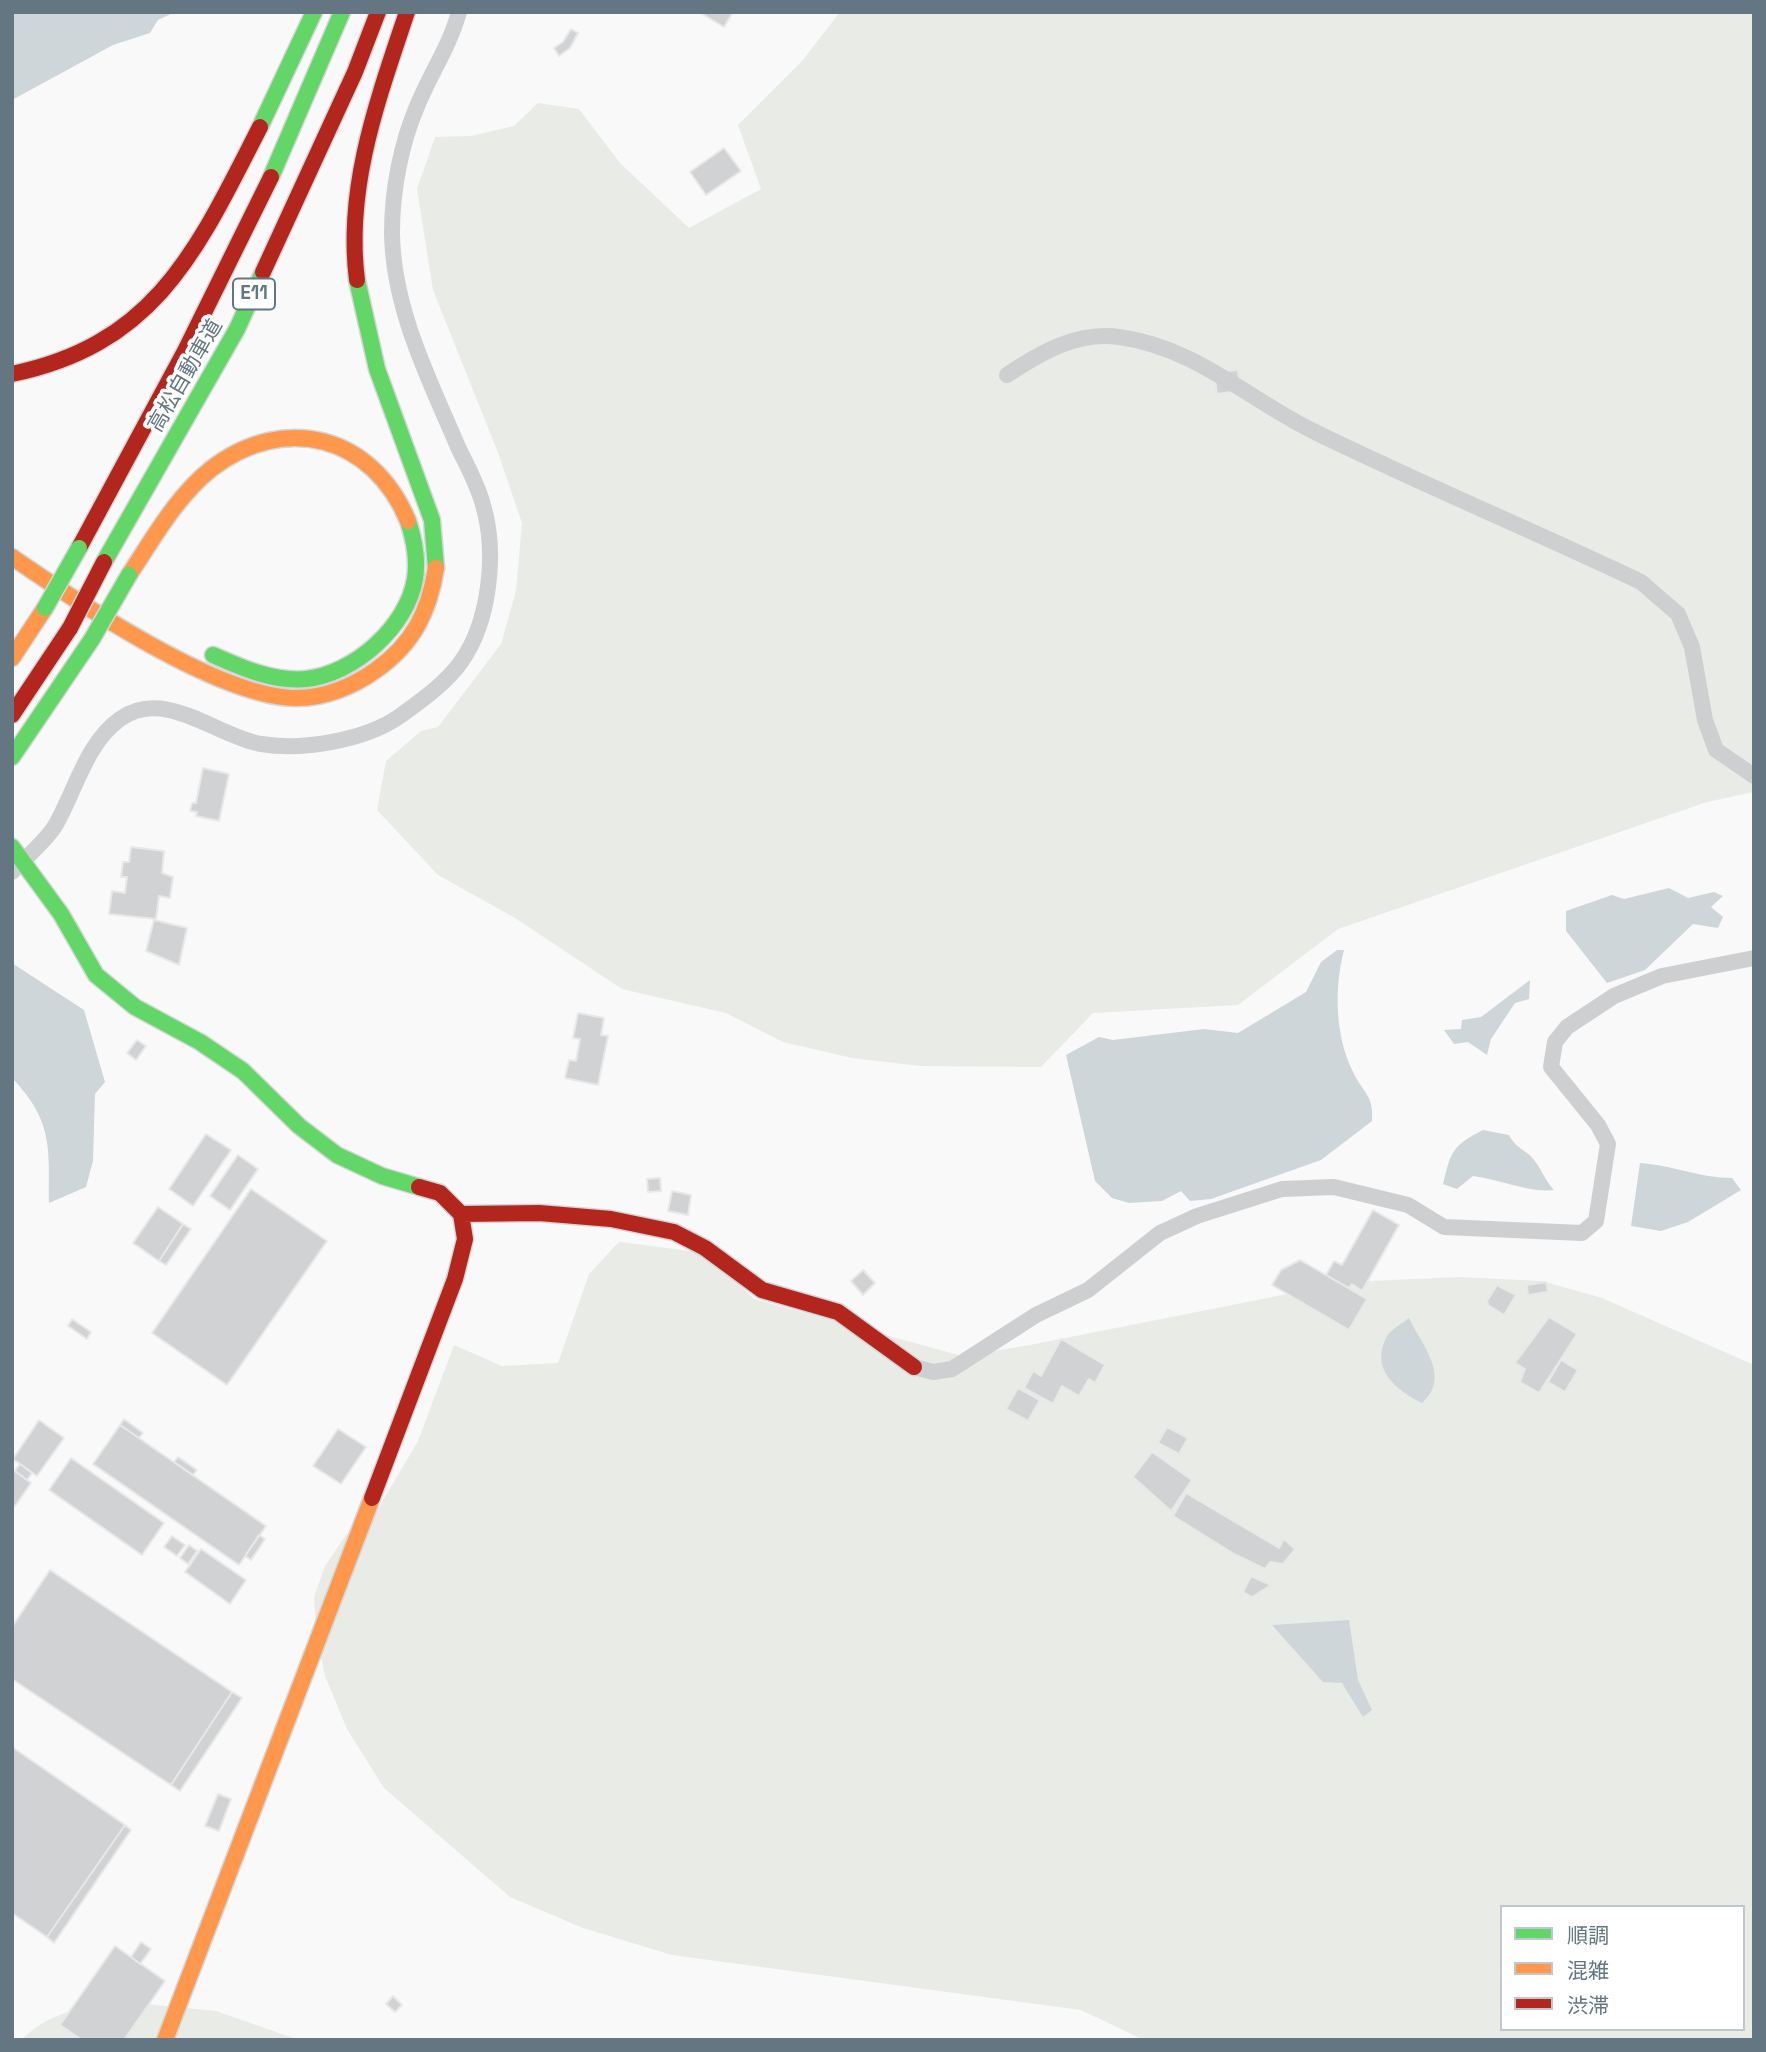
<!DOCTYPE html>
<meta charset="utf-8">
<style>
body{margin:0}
#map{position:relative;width:1766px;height:2052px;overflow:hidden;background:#f9f9f9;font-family:"Space Grotesk","Noto Sans JP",sans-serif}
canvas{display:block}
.frame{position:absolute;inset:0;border:14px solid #657683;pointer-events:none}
.legend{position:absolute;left:1500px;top:1905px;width:245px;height:126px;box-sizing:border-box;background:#fff;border:2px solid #c1c8cd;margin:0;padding:9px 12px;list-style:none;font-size:21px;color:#657683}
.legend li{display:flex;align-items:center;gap:14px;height:35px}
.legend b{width:35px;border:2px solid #c1c8cd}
</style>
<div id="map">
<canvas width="1766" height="2052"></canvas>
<div class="frame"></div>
<ul class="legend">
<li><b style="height:9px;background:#63d668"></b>順調</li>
<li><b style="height:9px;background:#ff974d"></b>混雑</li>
<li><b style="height:9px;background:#b3261e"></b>渋滞</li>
</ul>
</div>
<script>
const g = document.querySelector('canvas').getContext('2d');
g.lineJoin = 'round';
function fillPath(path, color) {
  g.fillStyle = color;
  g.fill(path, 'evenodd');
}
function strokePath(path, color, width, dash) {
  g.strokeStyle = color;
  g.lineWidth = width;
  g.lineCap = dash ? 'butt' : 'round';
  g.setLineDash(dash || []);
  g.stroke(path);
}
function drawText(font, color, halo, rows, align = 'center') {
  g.font = font + ' "Space Grotesk","Noto Sans JP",sans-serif';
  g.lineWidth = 7;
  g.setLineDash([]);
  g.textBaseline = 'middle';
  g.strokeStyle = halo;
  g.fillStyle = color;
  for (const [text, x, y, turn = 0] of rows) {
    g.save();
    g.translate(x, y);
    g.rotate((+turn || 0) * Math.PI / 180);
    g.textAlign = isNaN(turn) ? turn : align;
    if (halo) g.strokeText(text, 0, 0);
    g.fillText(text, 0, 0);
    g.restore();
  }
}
fillPath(new Path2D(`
 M840,12H1754V792L1707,802L1338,929L1238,1005L1093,1013L1041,1067L921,1066L852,1058L783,1042L726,1013L622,989L515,918L438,875L377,810L386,761L421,731L438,727L501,644L516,591L522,523L497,450L433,290L417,189L435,137L471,136L514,126L538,103L579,109L620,163L689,228L761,189L738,125L802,61Z
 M619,1242L706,1253L754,1299L962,1356L1030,1345L1348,1282L1459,1277L1542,1281L1602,1298L1754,1365V2040H1144L1081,2010L672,1955L583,1928L510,1897L384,1788L347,1729L325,1676L316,1631L314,1597L325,1566L346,1535L375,1514L418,1441L454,1345L502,1366L558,1363L589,1274ZM1502,1907H1743V2029H1502Z
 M136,2003L216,2011L299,2040H22C51,2008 96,2005 136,2003Z`), '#e8ebe6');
fillPath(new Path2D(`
 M12,12H175L158,20L150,33L113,45L12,100Z
 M1669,888L1688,898L1714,892L1723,896L1711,907L1723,917L1718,928L1693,924L1645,970L1607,983L1566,931V911L1612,895L1624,899Z
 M1337,950H1344C1334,988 1335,1036 1353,1072C1363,1093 1374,1095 1372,1121L1321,1160L1211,1199L1190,1201L1181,1191L1162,1201L1129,1203L1112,1198L1095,1181L1066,1055L1099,1037L1113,1040L1204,1029L1238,1033L1306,992L1321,962Z
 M15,965L84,1010L105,1082L95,1094L93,1161L86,1187L49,1203C49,1147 53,1121 12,1078V966Z
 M1530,980L1529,999L1515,1003L1491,1039L1487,1055L1468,1042L1454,1044L1444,1030L1461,1029L1462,1020L1481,1017Z
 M1483,1130L1509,1135C1516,1149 1526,1149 1534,1160C1541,1168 1544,1179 1554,1190C1527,1193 1500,1179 1473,1176L1457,1189L1443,1184C1451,1151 1452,1146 1483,1130Z
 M1640,1163C1672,1165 1700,1178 1732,1178L1741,1190L1688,1222L1661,1231L1631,1226Z
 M1409,1318C1421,1344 1452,1377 1422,1403C1396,1390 1369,1369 1387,1336C1391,1329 1403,1323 1409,1318Z
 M1349,1620L1358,1680L1372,1710L1363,1717L1342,1683L1323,1682L1272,1625Z`), '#ced6d9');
const building = new Path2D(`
 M699,12H733L724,27Z
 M571,29L578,33L570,48L559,56L554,48L563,42Z
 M724,148L741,171L706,195L690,172Z
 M1238,370L1240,391L1217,394L1214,372Z
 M203,768L229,774L219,821L196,816L197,812L190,811L192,803H196Z
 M131,847L164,851L162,873L173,877L170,898L159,896L156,919L109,914L112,891L125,893L127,877H121L123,862H129Z
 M154,920L187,928L179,965L146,951Z
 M578,1013L604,1018L601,1035L608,1036L598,1085L565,1078L569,1060L576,1061L580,1039L573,1038Z
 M137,1040L146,1046L136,1060L127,1053Z
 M206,1134L231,1150L193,1206L169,1189Z
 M238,1155L258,1169L230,1210L210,1196Z
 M660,1178L661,1191L648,1192L647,1179Z
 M251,1189L327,1241L227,1385L152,1333Z
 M672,1191L691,1195L688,1215L668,1211Z
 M158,1207L183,1224L159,1261L133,1243Z
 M1373,1210L1399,1225L1362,1291L1352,1284L1349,1288L1326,1275L1334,1261L1342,1265Z
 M183,1224L191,1229L166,1265L159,1261Z
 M1300,1260L1367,1299L1349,1330L1272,1285L1281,1270Z
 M863,1270L875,1283L863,1295L851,1281Z
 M1546,1282L1548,1292L1528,1295L1527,1285Z
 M1497,1285L1516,1295L1504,1315L1488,1305L1487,1301Z
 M1549,1317L1577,1334L1539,1393L1520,1382L1525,1369L1515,1363Z
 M72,1319L91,1332L87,1339L68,1326Z
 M1061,1339L1105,1365L1095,1383L1089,1379L1079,1396L1062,1386L1053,1404L1024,1388L1033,1371L1041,1376Z
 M1561,1360L1578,1370L1565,1392L1548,1382Z
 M1018,1388L1040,1400L1028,1421L1006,1409Z
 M124,1419L143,1433L139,1438L120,1425Z
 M39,1420L64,1438L37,1476L13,1459Z
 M120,1425L266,1526L239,1565L93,1464Z
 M1167,1427L1188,1438L1179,1454L1158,1443Z
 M338,1429L366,1447L341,1484L313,1466Z
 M1152,1452L1192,1480L1171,1511L1133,1477Z
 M178,1457L197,1470L193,1475L174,1462Z
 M71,1458L164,1523L142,1555L49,1490Z
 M20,1464L32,1473L27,1480L15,1471Z
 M12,1469L31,1483L15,1506L12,1505Z
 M1186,1493L1279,1548L1284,1539L1295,1549L1283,1564L1270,1562L1265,1569L1234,1554L1173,1516Z
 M259,1535L265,1539L251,1560L245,1556Z
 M172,1536L185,1545L177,1556L164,1547Z
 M189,1545L197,1551L188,1564L180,1558Z
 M201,1549L246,1580L230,1604L185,1572Z
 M50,1570L232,1692L171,1785L12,1679V1627Z
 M1251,1576L1271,1585L1252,1597L1243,1592Z
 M232,1692L242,1698L180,1791L171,1785Z
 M12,1747L125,1825L47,1937L12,1913Z
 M218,1794L231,1799L219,1831L205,1826Z
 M125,1825L131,1830L54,1943L47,1937Z
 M141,1942L151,1949L140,1964L131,1957Z
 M115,1946L165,1981L124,2040H82L60,2025Z
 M393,1996L402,2005L395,2012L386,2004Z`);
fillPath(building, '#d0d2d3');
strokePath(building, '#e8e8e8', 2);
const fast = new Path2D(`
 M260,127L314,12
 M271,177L342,12
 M357,280L377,369L432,520L436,568
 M104,562L237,329L263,272
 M213,655C242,668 274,682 306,679C354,674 407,627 415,579C418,560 414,539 408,521
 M12,757L92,639
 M12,847L61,914L96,975L135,1007L200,1042L243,1071L299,1126L337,1155L382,1176L419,1187`);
const slow = new Path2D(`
 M12,557C77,602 219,698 297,698C325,698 354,686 376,670C413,644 429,612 436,568
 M129,575C153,539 176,497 211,469C285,412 373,436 408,521
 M12,658L45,608
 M165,2040L372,1498`);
const jam = new Path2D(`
 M263,272L355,72L378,12
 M357,280C345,188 378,99 407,12
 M12,374C157,344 198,248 260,127
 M79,548L185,351L271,177
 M12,715L70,628
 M461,1214L539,1213L611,1219L674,1232L705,1248L762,1290L838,1312L914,1367
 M372,1498L455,1279L465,1239L461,1214L440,1193L419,1187`);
strokePath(fast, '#d5d6d7', 19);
strokePath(slow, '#d5d6d7', 19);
strokePath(jam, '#d5d6d7', 19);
strokePath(new Path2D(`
 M1007,375C1040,353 1077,331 1119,337C1195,347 1248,399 1313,431C1421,484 1532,530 1641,582L1678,614L1692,647L1705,720L1716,750L1754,776
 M12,872C26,857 44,843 55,826C75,792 86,743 120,719C165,687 216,736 261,744C303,751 366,740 400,716C422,700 445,684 461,662C490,621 497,552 483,505C478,485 467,466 458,447C429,379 393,309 392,233C392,190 401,143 418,104C431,73 450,45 459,12
 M914,1367L933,1372L952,1369L1036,1315L1088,1290L1160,1233L1197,1216L1282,1189L1334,1187L1408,1205L1444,1227L1582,1233L1596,1221L1608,1144L1598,1125L1551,1067L1555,1042L1567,1027L1614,996L1662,976L1754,958`), '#cecfd0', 16);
strokePath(fast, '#63d668', 16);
strokePath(slow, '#ff974d', 16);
strokePath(jam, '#b3261e', 16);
const fastBridge = new Path2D(`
 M45,608L79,548
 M92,639L129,575`);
const jamBridge = new Path2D(`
 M70,628L104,562`);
strokePath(fastBridge, '#d5d6d6', 19, []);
strokePath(jamBridge, '#d5d6d6', 19, []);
strokePath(fastBridge, '#63d668', 16);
strokePath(jamBridge, '#b3261e', 16);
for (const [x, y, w] of [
 [254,294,42]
]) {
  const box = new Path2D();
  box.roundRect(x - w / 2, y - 15.5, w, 31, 5);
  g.fillStyle = '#fff';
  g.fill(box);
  strokePath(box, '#657683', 2);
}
drawText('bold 19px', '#657683', null, [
 ["E11",254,294]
]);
drawText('21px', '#657683', '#fff', [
 ["高松自動車道",186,376,-60]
]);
</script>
